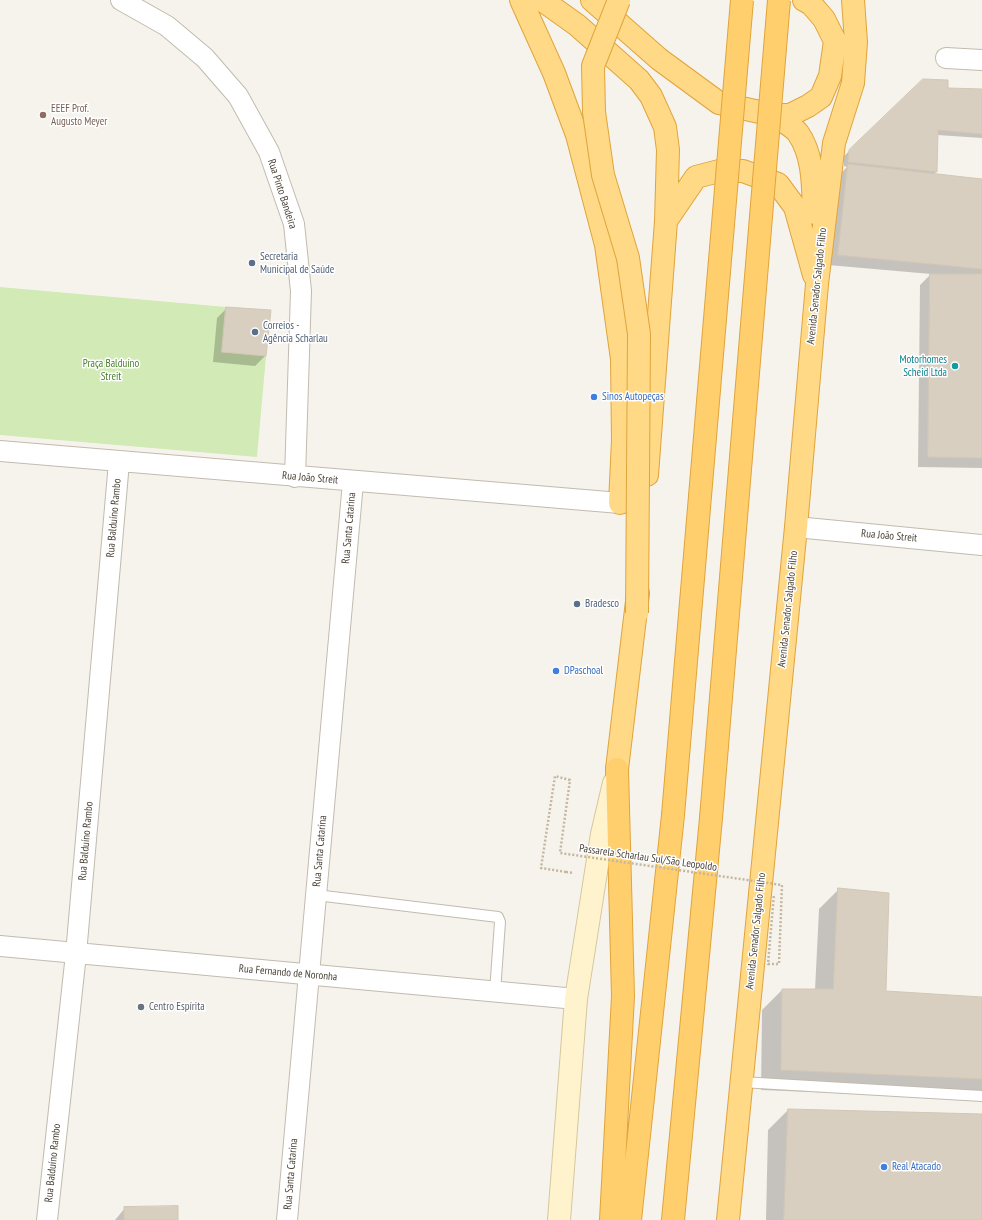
<!DOCTYPE html>
<meta charset="utf-8">
<style>
body{margin:0}
canvas{display:block;background:#f6f3ec}
</style>
<canvas width="982" height="1220"></canvas>
<script>
const g = document.querySelector('canvas').getContext('2d');
g.lineJoin = 'round';
function fillPath(path, color) {
  g.fillStyle = color;
  g.fill(path, 'evenodd');
}
function strokePath(path, color, width, dash) {
  g.strokeStyle = color;
  g.lineWidth = width;
  g.lineCap = dash ? 'butt' : 'round';
  g.setLineDash(dash || []);
  g.stroke(path);
}
function drawText(font, color, halo, rows, align = 'center') {
  g.font = font + ' "PT Sans Narrow",sans-serif';
  g.lineWidth = 3;
  g.setLineDash([]);
  g.textBaseline = 'middle';
  g.strokeStyle = halo;
  g.fillStyle = color;
  for (const [text, x, y, turn = 0] of rows) {
    g.save();
    g.translate(x, y);
    g.rotate((+turn || 0) * Math.PI / 180);
    g.textAlign = isNaN(turn) ? turn : align;
    if (halo) g.strokeText(text, 0, 0);
    g.fillText(text, 0, 0);
    g.restore();
  }
}
fillPath(new Path2D(`
 M0,287L226,307L222,352L266,356L257,457L0,435Z`), '#d2eab5');
fillPath(new Path2D(`
 M924,80L947,89L982,90V138L937,135L936,172L933,175L982,180V468L918,467L920,285L931,274L828,265L838,176L847,167L844,166V156Z
 M227,308L265,356L255,366L213,362L217,318Z
 M839,889L885,992L982,998V1099L761,1090L762,1010L782,990H815L819,909Z
 M788,1110L982,1115V1220H766L768,1130Z
 M125,1208L177,1220H115Z`), '#0003');
const building = new Path2D(`
 M923,79L948,80V88L982,89V134L938,130L937,172L848,162L849,150Z
 M848,164L982,179V269L838,255Z
 M930,274H982V458L928,457Z
 M226,307L271,310L266,356L222,352Z
 M838,888L889,893L886,991L982,997V1079L781,1070L782,989H833Z
 M788,1109L982,1114V1220H784Z
 M178,1206V1220H124V1207Z`);
fillPath(building, '#d8cfc1');
strokePath(building, '#d3c7b4', 1);
const service = new Path2D(`
 M316,895L498,917L500,922L495,992
 M741,1082L982,1096`);
const minor = new Path2D(`
 M121,0L167,26L205,58L238,96L269,152L294,224L301,291L295,477
 M946,58L982,60
 M0,451L620,503
 M796,527L982,545
 M0,946L576,999
 M47,1220L76,954L119,462
 M287,1220L353,482`);
const secondary = new Path2D(`
 M559,1220L576,999L602,834L614,783`);
const trunk = new Path2D(`
 M521,0L554,73L577,135L606,245L622,359L623,440L620,503
 M542,0L577,25L639,80L651,96L665,127L668,150L666,221L647,475
 M592,0L659,59L719,103L773,115H790L808,106L821,97L830,76L835,41L824,19L811,4L804,0
 M773,115C780,120 793,126 798,133C814,156 813,187 814,213
 M666,221L696,177L719,171H743L778,184L795,207L814,275
 M617,769L638,593
 M728,1220L796,527L817,284L834,143L853,83L856,42L853,0`);
const motorway = new Path2D(`
 M611,1220L623,996L617,769
 M630,1220L673,815
 M673,1220L711,818`);
strokePath(service, '#c2bbae', 12);
strokePath(minor, '#c2bbae', 22);
strokePath(secondary, '#d6c79b', 24);
strokePath(trunk, '#e0a43c', 24);
strokePath(motorway, '#e0a43c', 24);
strokePath(new Path2D(`
 M566,872L574,873`), '#c4b79f', 2.5, [2, 2]);
strokePath(service, '#fff', 10);
strokePath(minor, '#fff', 20);
strokePath(secondary, '#fff3cd', 22);
strokePath(trunk, '#ffd985', 22);
strokePath(motorway, '#ffcf6e', 22);
const trunkBridge = new Path2D(`
 M619,0L593,66L594,112L603,175L628,258L639,334L637,613`);
const motorwayBridge = new Path2D(`
 M673,815L742,0
 M711,818L779,0`);
strokePath(trunkBridge, '#e0a43c', 24, []);
strokePath(motorwayBridge, '#e0a43c', 24, []);
strokePath(new Path2D(`
 M566,872L541,868L555,776L570,780L560,853L782,885L779,964H768L774,894`), '#c4b79f', 2.5, [2, 2]);
strokePath(trunkBridge, '#ffd985', 22);
strokePath(motorwayBridge, '#ffcf6e', 22);
for (const [x, y, r, color] of [
 [43,115,4,"#8d6e63"],
 [252,263,4,"#5c6f8a"],
 [255,332,4,"#5c6f8a"],
 [955,366,4,"#0f9aa8"],
 [594,397,4,"#3f7fe0"],
 [577,604,4,"#5c6f8a"],
 [556,671,4,"#3f7fe0"],
 [141,1007,4,"#6b7280"],
 [884,1167,4,"#3f7fe0"]
]) {
  const dot = new Path2D();
  dot.arc(x, y, r, 0, 2 * Math.PI);
  g.fillStyle = color;
  g.fill(dot);
  strokePath(dot, '#fff', 1.5);
}
drawText('11px', '#785e54', '#fff', [
 ["EEEF Prof.",51,109],
 ["Augusto Meyer",51,122]
], 'left');
drawText('11px', '#4b4439', '#fff', [
 ["Rua Pinto Bandeira",282,194,72],
 ["Avenida Senador Salgado Filho",817,286,-84],
 ["Rua João Streit",310,478,5],
 ["Rua Balduíno Rambo",114,518,-85],
 ["Rua Santa Catarina",349,528,-85],
 ["Rua João Streit",889,536,5],
 ["Avenida Senador Salgado Filho",788,609,-84],
 ["Rua Balduíno Rambo",86,841,-85],
 ["Rua Santa Catarina",320,851,-85],
 ["Passarela Scharlau Sul/São Leopoldo",648,858,8],
 ["Avenida Senador Salgado Filho",756,931,-84],
 ["Rua Fernando de Noronha",288,973,5],
 ["Rua Balduíno Rambo",53,1163,-84],
 ["Rua Santa Catarina",291,1174,-85]
]);
drawText('11px', '#4e5e75', '#fff', [
 ["Secretaria",260,257],
 ["Municipal de Saúde",260,270],
 ["Correios -",263,326],
 ["Agência Scharlau",263,339],
 ["Bradesco",585,604]
], 'left');
drawText('11px', '#0d838f', '#fff', [
 ["Motorhomes",947,360],
 ["Scheid Ltda",947,373]
], 'right');
drawText('11px', '#4a7f2a', '#fff', [
 ["Praça Balduíno",111,364],
 ["Streit",111,377]
]);
drawText('11px', '#366cbe', '#fff', [
 ["Sinos Autopeças",602,397],
 ["DPaschoal",564,671],
 ["Real Atacado",892,1167]
], 'left');
drawText('11px', '#5b616d', '#fff', [
 ["Centro Espírita",149,1007]
], 'left');
</script>
